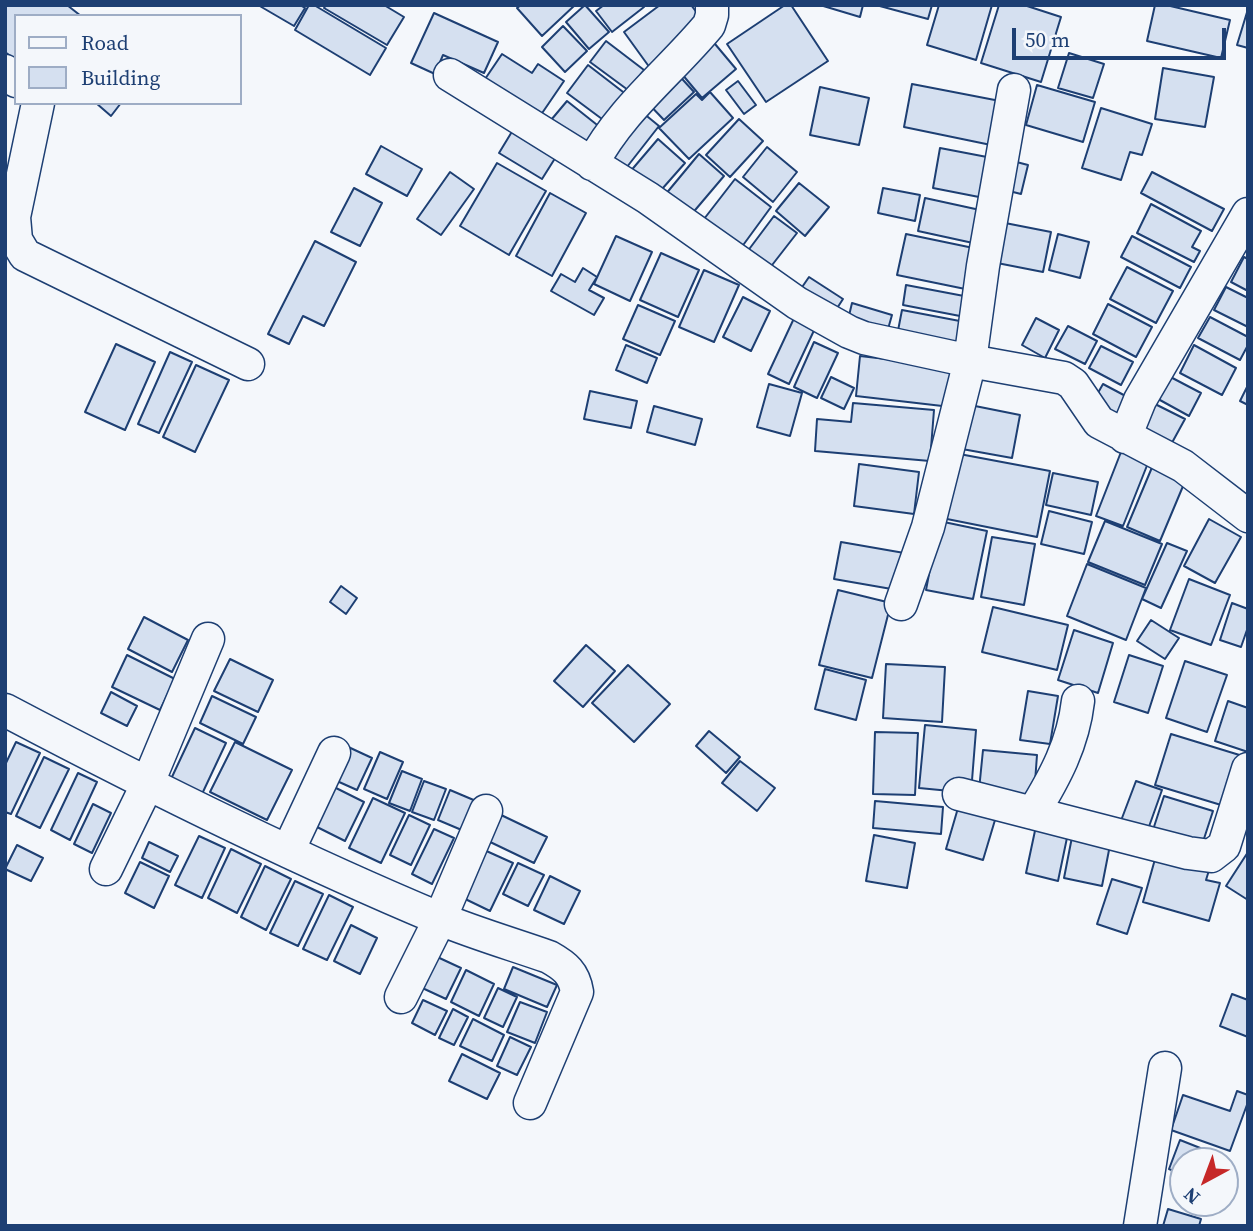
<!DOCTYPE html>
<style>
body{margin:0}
#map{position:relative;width:1253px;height:1231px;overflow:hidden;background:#f4f7fb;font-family:"Source Serif 4",serif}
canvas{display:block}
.frame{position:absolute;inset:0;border:7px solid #1d3f73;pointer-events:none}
.legend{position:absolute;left:14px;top:14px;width:228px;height:91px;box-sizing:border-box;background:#f4f7fb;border:2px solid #9eadc5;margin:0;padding:9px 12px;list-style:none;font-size:21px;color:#1d3f73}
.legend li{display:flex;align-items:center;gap:14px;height:35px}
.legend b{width:35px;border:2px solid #9eadc5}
.north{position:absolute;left:1169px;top:1147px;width:70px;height:70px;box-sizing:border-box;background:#f4f7fb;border:2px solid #9eadc5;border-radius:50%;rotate:221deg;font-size:19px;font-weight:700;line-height:28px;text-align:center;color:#1d3f73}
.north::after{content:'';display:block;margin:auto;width:24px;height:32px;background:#c62828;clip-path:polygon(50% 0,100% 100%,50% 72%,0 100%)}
.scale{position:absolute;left:1012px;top:28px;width:214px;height:32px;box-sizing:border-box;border:4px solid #1d3f73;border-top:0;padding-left:9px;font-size:21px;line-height:24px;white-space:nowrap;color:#1d3f73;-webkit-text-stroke:5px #f4f7fb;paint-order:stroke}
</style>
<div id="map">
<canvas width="1253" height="1231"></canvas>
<div class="frame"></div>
<ul class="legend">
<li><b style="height:9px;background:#f4f7fb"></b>Road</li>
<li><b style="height:19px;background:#d5e0f0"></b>Building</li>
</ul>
<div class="north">N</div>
<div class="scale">50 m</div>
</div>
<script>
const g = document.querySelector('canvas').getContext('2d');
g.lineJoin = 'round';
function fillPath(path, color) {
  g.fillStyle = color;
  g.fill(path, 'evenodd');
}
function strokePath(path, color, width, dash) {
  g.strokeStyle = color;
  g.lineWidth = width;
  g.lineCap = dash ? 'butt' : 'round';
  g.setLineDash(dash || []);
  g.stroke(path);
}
const building = new Path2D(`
 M5,5H67L81,16H16V60L5,52Z
 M258,5H300L305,8L294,26Z
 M309,5H314L386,48L370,75L295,30Z
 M326,5H384L404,17L387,45L324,8Z
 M521,5H575L542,36L517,8Z
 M585,5L609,32L589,49L566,22Z
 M604,5H643L644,7L612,32L596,11Z
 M660,5H691L707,26L650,68L624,32Z
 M785,5H791L828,61L766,102L727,44Z
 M820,5H863L860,17Z
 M876,5H932L928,19Z
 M939,5H992L976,60L927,45Z
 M999,5H1024L1061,17L1041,82L981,63Z
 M1155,5H1166L1230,20L1221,58L1147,41Z
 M1248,9V48L1237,45Z
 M434,13L498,42L484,73L443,55L435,74L411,63Z
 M563,26L587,51L565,72L542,47Z
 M710,38L736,69L702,98L676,67Z
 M606,41L644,70L628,90L590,62Z
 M1069,53L1104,64L1093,98L1058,88Z
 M502,54L532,73L538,64L564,81L536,122L481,85Z
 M588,65L627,95L606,122L567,93Z
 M1163,68L1214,77L1205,127L1155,119Z
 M674,70L694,92L664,120L644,99Z
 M738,81L756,105L744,114L726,90Z
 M912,84L1000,101L991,145L904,127Z
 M1037,85L1095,102L1083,142L1026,125Z
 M820,87L869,98L859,145L810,135Z
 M710,92L733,118L689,159L659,128L696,94L702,100Z
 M567,101L601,128L581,154L546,126Z
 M96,103H121L111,116Z
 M637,108L659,126L623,172L601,154Z
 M1101,108L1152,124L1142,155L1130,152L1121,180L1082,168Z
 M739,119L763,141L730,177L706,155Z
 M516,125L559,152L542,179L499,153Z
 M658,139L685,163L655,197L629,173Z
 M381,146L422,169L407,196L366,174Z
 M767,147L797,172L773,202L743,177Z
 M940,148L987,157L979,197L933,188Z
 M699,154L724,176L685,222L660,201Z
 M1005,159L1028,165L1021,194L997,188Z
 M497,163L546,191L509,255L460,226Z
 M450,172L474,189L441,235L417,219Z
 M1152,172L1224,209L1212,231L1141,193Z
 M735,179L771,207L741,248L704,219Z
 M799,183L829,207L805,236L776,211Z
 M354,188L382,203L360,246L331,232Z
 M883,188L920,195L915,221L878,213Z
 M550,193L586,213L552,276L516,256Z
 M925,198L980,210L973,243L918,231Z
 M1151,204L1201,231L1192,247L1200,251L1194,262L1137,233Z
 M774,216L797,233L769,269L747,252Z
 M1000,222L1051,232L1043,272L992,262Z
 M906,234L983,250L975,291L897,275Z
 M1058,234L1089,242L1080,278L1049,270Z
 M616,236L652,252L630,301L594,284Z
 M1132,236L1191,267L1180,288L1121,257Z
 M315,241L356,262L324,326L303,316L289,344L268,334Z
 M661,253L699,270L678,317L640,300Z
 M1244,257L1248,259V291L1231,282Z
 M1127,267L1173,291L1156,323L1110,299Z
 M583,268L597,277L589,290L604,298L594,315L551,291L561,274L575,282Z
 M704,270L739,285L714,342L679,327Z
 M809,277L843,299L832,316L798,293Z
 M906,285L964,296L960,316L903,305Z
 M1226,287L1248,298V327L1214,310Z
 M743,297L770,311L751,351L723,337Z
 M852,303L892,315L886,336L847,324Z
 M1108,304L1152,327L1136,357L1093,334Z
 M638,305L675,321L660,355L623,339Z
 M902,310L965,322L959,353L896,341Z
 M796,314L817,324L789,384L768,374Z
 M1210,317L1248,337V345L1240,360L1198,338Z
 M1036,318L1059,330L1045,358L1022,345Z
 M1068,326L1097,341L1085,364L1055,349Z
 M814,342L838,353L817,398L794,387Z
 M116,344L155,362L125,430L85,412Z
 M626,345L657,358L647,383L616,370Z
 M1194,345L1236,368L1222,395L1180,373Z
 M1101,346L1133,362L1121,385L1089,368Z
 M170,352L192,362L159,433L138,424Z
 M860,356L955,367L951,407L856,396Z
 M196,365L229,380L195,452L163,437Z
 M1161,372L1201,393L1189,416L1149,394Z
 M831,377L854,388L844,409L821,398Z
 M769,384L802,393L790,436L757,427Z
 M1103,384L1135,401L1122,424L1090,407Z
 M1248,385V405L1240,401Z
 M590,391L637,401L631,428L584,419Z
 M1149,401L1185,419L1168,450L1133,432Z
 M853,403L934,410L930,461L815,451L817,419L851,422Z
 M970,405L1020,415L1012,458L962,449Z
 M654,406L702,419L695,445L647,432Z
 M1121,452L1148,463L1123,526L1096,516Z
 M954,453L1050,471L1037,537L942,518Z
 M859,464L919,472L914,514L854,506Z
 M1153,465L1186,479L1160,541L1127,527Z
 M1053,473L1098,482L1091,515L1046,505Z
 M1049,511L1092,522L1084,554L1041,544Z
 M1209,519L1241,537L1215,583L1184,566Z
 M939,521L987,531L973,599L926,590Z
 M1105,521L1162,544L1145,585L1088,562Z
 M992,537L1035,544L1024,605L981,597Z
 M841,542L910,554L903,591L834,579Z
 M1167,543L1187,551L1161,608L1142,599Z
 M1087,564L1146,588L1126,640L1067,616Z
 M1189,579L1230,595L1211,645L1170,630Z
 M341,586L357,598L346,614L330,602Z
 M838,590L891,603L872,678L819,665Z
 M1232,603L1248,609V627L1241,647L1220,640Z
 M993,607L1068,625L1057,670L982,652Z
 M144,617L188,640L172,672L128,649Z
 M1151,620L1179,638L1165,659L1137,641Z
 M1074,630L1113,643L1098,693L1058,680Z
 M586,645L615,671L583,707L554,681Z
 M127,655L175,679L160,710L112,687Z
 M1129,655L1163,666L1148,713L1114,702Z
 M230,659L273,680L258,712L214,691Z
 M1185,661L1227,675L1207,732L1166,718Z
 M886,664L945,667L942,722L883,718Z
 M628,665L670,704L634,742L592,703Z
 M825,669L866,680L856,720L815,709Z
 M1028,691L1058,696L1050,744L1020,740Z
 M111,692L137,706L127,726L101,713Z
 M212,696L256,717L243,744L200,723Z
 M1228,701L1248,708V752L1215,741Z
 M925,725L976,730L971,793L919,788Z
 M195,728L226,743L202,794L171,779Z
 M709,731L740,757L726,773L696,746Z
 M875,732L918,733L915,795L873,794Z
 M1171,734L1246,757L1231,808L1155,785Z
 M16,742L40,753L11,814L5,812V765Z
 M235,742L292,770L267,820L210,792Z
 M344,745L372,758L357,790L328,777Z
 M983,750L1037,755L1034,796L979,790Z
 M380,752L403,762L387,799L364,789Z
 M44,757L69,769L40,828L16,816Z
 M740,761L775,788L757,811L722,783Z
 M402,771L422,779L410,811L389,803Z
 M78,773L97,782L70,840L51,830Z
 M424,781L446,789L434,820L412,812Z
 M1136,781L1162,790L1146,835L1119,826Z
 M328,784L364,802L345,841L309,823Z
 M450,790L476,801L464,831L438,820Z
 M1164,796L1213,811L1200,851L1151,836Z
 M373,798L405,813L381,863L349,848Z
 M875,801L943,807L941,834L873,828Z
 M93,804L111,813L92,853L74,844Z
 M958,808L995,820L983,860L946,849Z
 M499,814L547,837L534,863L486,840Z
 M409,815L430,825L411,865L390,855Z
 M1036,826L1068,833L1058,881L1026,873Z
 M434,829L454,838L432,884L412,874Z
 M874,835L915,843L907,888L866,881Z
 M199,836L225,848L202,898L175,885Z
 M1072,837L1110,845L1102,886L1064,878Z
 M149,842L178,856L170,872L142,858Z
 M17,845L43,858L31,881L5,869Z
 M231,849L261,864L237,913L208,898Z
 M482,849L513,863L490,911L459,896Z
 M1157,852L1210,867L1206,880L1220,883L1209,921L1143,902Z
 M1248,852V900L1226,886Z
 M140,862L169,876L154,908L125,893Z
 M518,863L544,875L528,906L503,894Z
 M265,866L291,879L266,930L241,917Z
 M550,876L580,891L564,924L534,910Z
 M1112,879L1142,888L1127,934L1097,924Z
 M295,881L323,894L298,946L270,933Z
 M329,895L353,907L327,960L303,949Z
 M351,925L377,938L360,974L334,961Z
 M433,955L461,968L446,999L418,986Z
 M513,967L557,985L547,1007L504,989Z
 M466,970L494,984L479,1016L451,1002Z
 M498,988L517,997L503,1027L484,1018Z
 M1232,994L1248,1000V1037L1220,1026Z
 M423,1000L447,1011L435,1035L412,1023Z
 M520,1002L547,1012L535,1043L507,1032Z
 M453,1009L468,1017L454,1045L439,1038Z
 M473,1019L504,1035L492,1061L460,1046Z
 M510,1037L531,1047L517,1075L497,1066Z
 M462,1054L500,1073L487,1099L449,1081Z
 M1237,1091L1248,1095V1102L1230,1151L1171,1130L1183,1095L1230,1111Z
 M1180,1140L1223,1157L1221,1161H1183V1175L1169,1169Z
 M1168,1209L1201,1219L1199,1226H1163Z`);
fillPath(building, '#d5e0f0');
strokePath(building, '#1d3f73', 2);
const minor = new Path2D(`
 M5,71L16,81
 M450,75L648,198L797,303L849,332L864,338L970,361L1064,378L1073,384L1099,422L1183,466L1248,516
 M38,103L14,217L16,240L25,255L248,364
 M592,164C621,109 670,72 709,25L712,15V5
 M1125,437L1140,400L1248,214
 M901,604L928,527L970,361L983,266L1014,90
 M5,710C147,785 290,856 438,918C474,933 512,944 549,957C565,966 574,973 577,992L530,1103
 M959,794L1188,853L1211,856L1224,846L1248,769
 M1033,813C1055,777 1073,744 1078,701
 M288,851L334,753
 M106,869L147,785L208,639
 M401,997L440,919L486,811
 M1140,1226L1165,1068`);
strokePath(minor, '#1d3f73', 35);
strokePath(minor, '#f4f7fb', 32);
</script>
